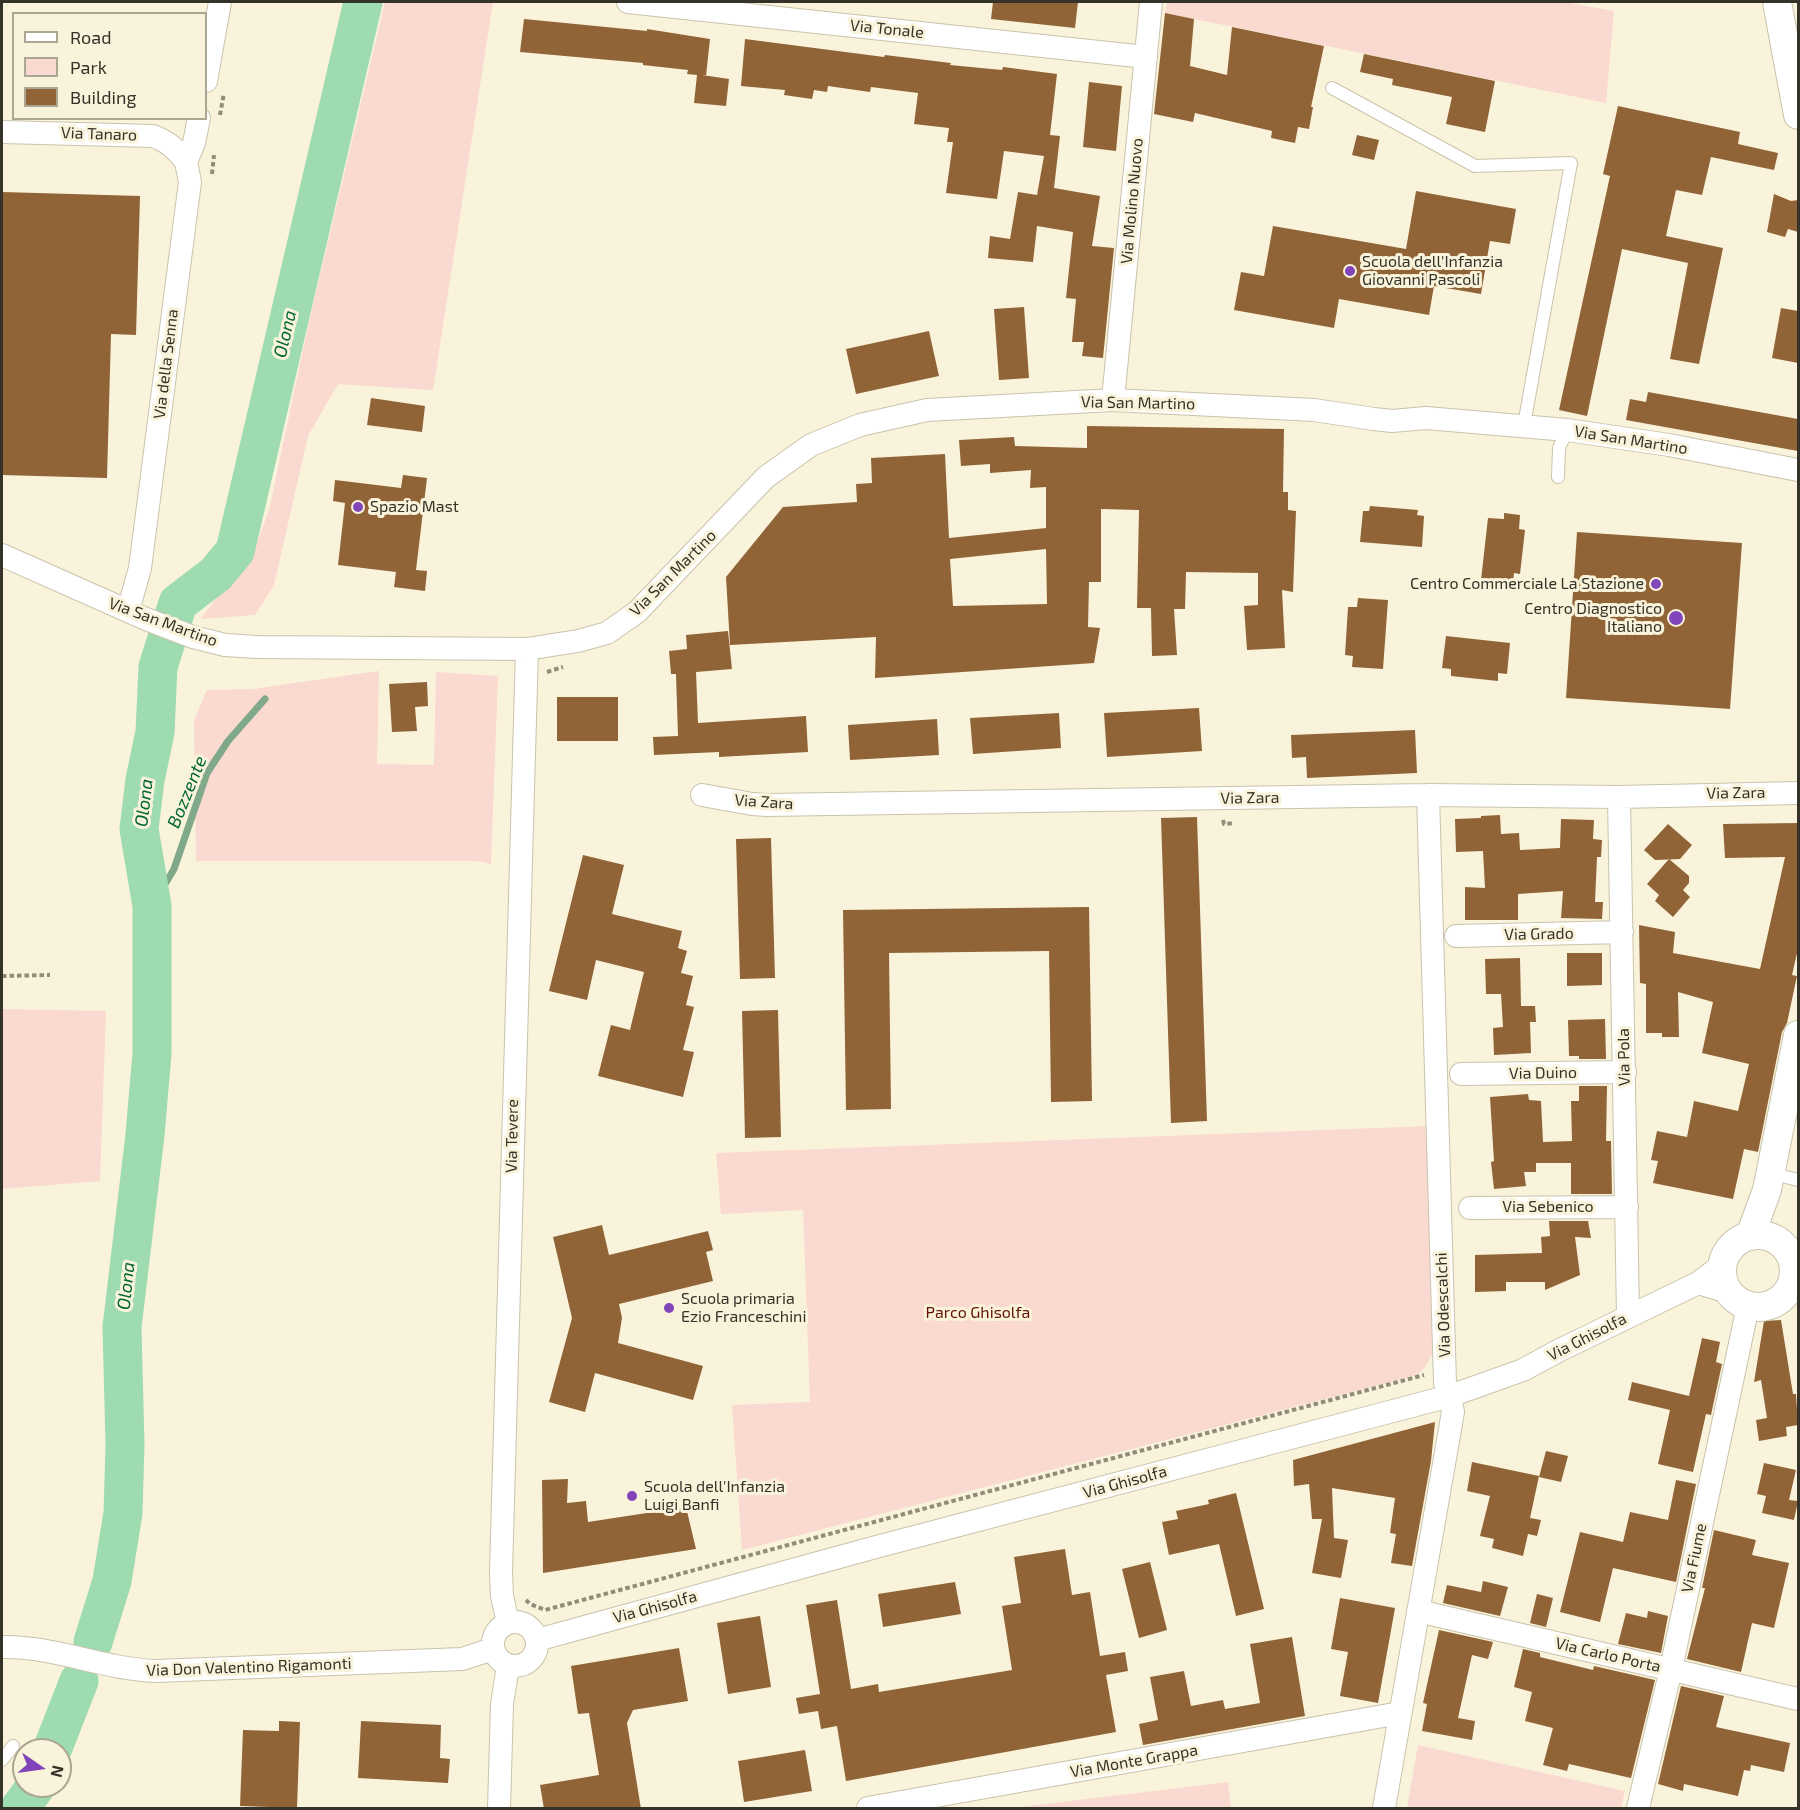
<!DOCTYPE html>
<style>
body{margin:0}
#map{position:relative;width:1800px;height:1810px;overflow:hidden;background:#faf3db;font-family:"Exo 2",sans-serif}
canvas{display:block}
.frame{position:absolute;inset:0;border:3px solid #353329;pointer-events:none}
.legend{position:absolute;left:12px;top:12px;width:195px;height:108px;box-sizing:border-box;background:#faf3db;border:2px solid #aba694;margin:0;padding:8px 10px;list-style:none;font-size:18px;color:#353329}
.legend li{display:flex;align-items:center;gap:12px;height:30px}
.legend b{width:30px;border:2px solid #aba694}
.north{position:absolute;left:12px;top:1738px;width:60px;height:60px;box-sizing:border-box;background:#faf3db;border:2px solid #aba694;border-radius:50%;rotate:103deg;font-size:16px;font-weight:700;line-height:24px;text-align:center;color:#353329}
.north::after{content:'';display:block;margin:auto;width:21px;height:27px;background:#8144b9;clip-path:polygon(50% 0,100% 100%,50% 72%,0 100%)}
</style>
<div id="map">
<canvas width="1800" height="1810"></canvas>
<div class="frame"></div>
<ul class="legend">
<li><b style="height:8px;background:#fff"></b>Road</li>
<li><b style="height:16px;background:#fad9d0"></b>Park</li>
<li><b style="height:16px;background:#916437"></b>Building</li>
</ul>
<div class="north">N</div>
</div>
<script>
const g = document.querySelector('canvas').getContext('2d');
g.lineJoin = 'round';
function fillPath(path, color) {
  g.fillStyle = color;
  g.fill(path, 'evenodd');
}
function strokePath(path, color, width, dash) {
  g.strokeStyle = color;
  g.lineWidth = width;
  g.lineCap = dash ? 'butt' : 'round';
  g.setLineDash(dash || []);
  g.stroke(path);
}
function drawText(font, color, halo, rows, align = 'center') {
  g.font = font + ' "Exo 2",sans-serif';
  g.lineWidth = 6;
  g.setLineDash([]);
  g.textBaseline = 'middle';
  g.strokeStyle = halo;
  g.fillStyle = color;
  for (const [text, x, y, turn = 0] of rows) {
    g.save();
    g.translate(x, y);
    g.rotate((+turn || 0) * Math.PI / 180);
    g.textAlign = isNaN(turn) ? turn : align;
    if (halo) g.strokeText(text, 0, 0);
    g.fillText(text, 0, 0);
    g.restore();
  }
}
fillPath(new Path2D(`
 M385,2H493L433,390L338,384L308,436L274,585L255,615L200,619L254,551L269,510L308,326Z
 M1167,2H1564L1614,11L1606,103L1165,13Z
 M379,671L377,764L434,765L436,672L498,676L491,864L477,861H196L194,720L207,690L252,689Z
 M2,1009L106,1011L100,1181L2,1189Z
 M1430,1126L1432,1355L1425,1367L1417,1375L742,1550L732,1405L810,1402L803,1210L721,1214L716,1153Z
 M1418,1745L1625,1791L1621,1808H1407Z
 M1228,1782L1231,1808H1012Z`), '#fad9d0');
strokePath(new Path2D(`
 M152,906L174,869L207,773L228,741L265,699`), '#7fa988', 7);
strokePath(new Path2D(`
 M93,1642L112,1581L123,1513L125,1445L122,1327L145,1135L152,1053V906L139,829L145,780L155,732L158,667L178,603L216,574L235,551L363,2
 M52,1750L79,1681
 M20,1808L36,1786`), '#9fdbb1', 39);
fillPath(new Path2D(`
 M993,2H1078L1075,28L991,19Z
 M1165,13L1194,19L1190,66L1227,75L1232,27L1324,46L1311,107H1313L1309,129L1298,127L1295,143L1271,138L1272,131L1195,113L1193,122L1154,114Z
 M524,19L647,31V29L710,39L706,76L702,75L729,79L726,106L694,103L697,75L687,74L688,70L643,65V63L520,52Z
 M745,39L884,57L885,55L951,63L950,65L1002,70L1003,67L1057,74L1050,135L1060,136L1054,188L1100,196L1092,246L1114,248L1103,358L1082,356L1084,342H1072L1076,299L1066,298L1073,232L1037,226L1033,262L988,258L990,236L1010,239L1018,192L1037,195L1044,156L1004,151L997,199L946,193L953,142H947L949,128L914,124L918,93L871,87L870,92L828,86L827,92L814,90L812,99L784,95L785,90L741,86Z
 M1364,54L1495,81L1485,132L1446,124L1452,97L1392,85L1393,79L1360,72Z
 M1089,82L1122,86L1116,151L1083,147Z
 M1618,106L1740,132L1738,144L1778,153L1774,170L1711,157L1702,195L1676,190L1666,236L1723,248L1699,364L1670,359L1688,263L1622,249L1587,416L1559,410L1610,176L1603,174Z
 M1357,135L1379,140L1374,160L1352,155Z
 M1416,191L1516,209L1510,244L1490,241L1481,294L1434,286L1429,315L1339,299L1334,328L1234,310L1241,272L1264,276L1273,226L1406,249Z
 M2,192L140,196L136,335L111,334L107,478L2,475Z
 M1774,194L1791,201L1798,200V232L1788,229L1785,237L1767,232Z
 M1024,307L1029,378L999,380L994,309Z
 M1781,308L1798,311V363L1772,358Z
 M929,331L939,376L856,394L846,349Z
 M1648,392L1798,419V451L1626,420L1630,399L1646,402Z
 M371,398L425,406L422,432L367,425Z
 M1087,426L1284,429L1283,492H1288V510L1296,511L1293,592L1282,590L1285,648L1247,650L1244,606L1258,605V573L1186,572L1185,609H1174L1177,655L1152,656L1151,608H1137L1139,510L1101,509V582H1089L1088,627L1100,628L1094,663L875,678L876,637L730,645L726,577L783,507L857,502L856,484L872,483L871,458L945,454L949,538L1046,528V487L1030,488L1031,470L990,473V464L961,466L959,440L1014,437L1015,446L1087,448ZM1046,549L1047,604L953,606L950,559Z
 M403,475L427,478L416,570L427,571L425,591L394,587L396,572L338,565L345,503L333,501L335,480L401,488Z
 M1370,506L1418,510L1417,515L1424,516L1422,547L1360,542L1363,511H1369Z
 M1504,513L1520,515L1519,529L1525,530L1520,574L1514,573L1513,583L1481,580L1488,518L1504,519Z
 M1577,532L1742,543L1730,709L1566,698Z
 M1358,598L1388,600L1383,669L1352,667L1353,656L1345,655L1348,607H1357Z
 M728,631L732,669L696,672L698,723L806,716L808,752L719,757V752L654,755L653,737L678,736L676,674H671L669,651L687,649L686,635Z
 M1446,636L1510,643L1507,674L1498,673V681L1451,676V669L1442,668Z
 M427,682L428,706L415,707L417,731L392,732L389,684Z
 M557,697H618V741H557Z
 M1199,708L1202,751L1107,757L1104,713Z
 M1059,713L1061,748L973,754L970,718Z
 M937,719L939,755L850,760L848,725Z
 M1415,730L1417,773L1307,778L1306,757L1292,758L1291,735Z
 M1500,815L1501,834L1519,833L1520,850L1560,848L1561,819L1594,820L1593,839L1602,840L1601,857H1597L1595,902H1603L1602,919L1561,918L1563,891L1518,894V920H1465V887L1485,888L1483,851L1456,852L1455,819L1481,818V816Z
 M1197,817L1207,1121L1171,1123L1161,818Z
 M1798,823V949L1792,975L1797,976L1787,1023L1782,1032L1758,1152L1744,1149L1733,1199L1653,1183L1658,1161L1651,1160L1657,1131L1687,1137L1694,1101L1738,1111L1749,1064L1702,1053L1713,1002L1678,992L1679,1037H1662V1033H1646V984L1640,983L1639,925L1675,932L1673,953L1760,969L1785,857L1725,858L1723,824Z
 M1668,824L1692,845L1680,859L1655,860L1644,850Z
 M771,838L775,978L740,979L736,839Z
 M583,855L624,865L612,914L682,931L678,948L687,951L681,973L693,976L686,1005L694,1007L683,1050L694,1052L683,1097L598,1076L611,1025L630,1030L644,972L596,960L587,1000L549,991Z
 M1669,859L1689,876V883L1683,890L1690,897L1673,917L1655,901L1659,895L1647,884Z
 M1089,907L1092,1101L1051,1102L1049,951L889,953L891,1109L846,1110L843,910Z
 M1567,953H1602V985L1567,986Z
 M1520,958L1521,1006H1535L1536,1022H1530L1531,1053L1494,1055L1493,1028L1503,1027L1501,994H1486L1485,959Z
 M778,1010L781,1137L745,1138L742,1011Z
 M1605,1019L1606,1059H1579V1056H1569L1568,1020Z
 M1579,1086H1607L1606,1141H1611L1612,1194H1571V1163H1536V1172H1524L1526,1186L1494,1189L1491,1162L1494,1161L1490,1097L1528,1094L1529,1100L1541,1101L1543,1142L1572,1141L1571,1101H1579Z
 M1549,1221H1588L1591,1238L1575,1237L1580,1275L1545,1290V1282H1506V1291L1475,1292V1255L1542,1253L1541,1237L1550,1236Z
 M602,1225L609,1255L708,1231L713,1250L706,1252L713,1281L619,1304L622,1318L618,1343L703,1366L693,1400L595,1373L585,1412L549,1402L572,1318L553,1237Z
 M1781,1320L1793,1394H1796L1798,1425L1786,1427L1787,1436L1759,1441L1756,1420L1767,1418L1761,1380L1754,1382L1764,1321Z
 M1702,1338L1720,1342L1716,1362L1722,1364L1711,1415L1706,1414L1693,1472L1658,1464L1670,1410L1628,1400L1632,1382L1689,1396Z
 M1435,1422L1431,1461L1412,1566L1391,1563L1396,1534L1390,1533L1395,1498L1332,1488L1334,1538L1348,1540L1341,1578L1312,1573L1322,1519H1312L1309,1484L1294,1486L1293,1460Z
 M1546,1451L1568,1456L1561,1482L1539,1477Z
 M1472,1462L1539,1476L1530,1518L1541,1520L1537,1536L1528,1534L1523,1556L1492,1548L1494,1539L1480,1536L1490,1496L1467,1491Z
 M1764,1463L1796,1470L1789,1500L1798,1501L1794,1520L1762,1513L1766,1496L1757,1494Z
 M568,1479L567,1503L586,1501L588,1522L686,1507L696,1549L543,1573L542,1480Z
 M1676,1480L1696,1484L1676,1582L1613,1568L1600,1622L1560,1612L1580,1532L1623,1542L1630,1512L1668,1520Z
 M1236,1493L1264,1609L1236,1616L1219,1544L1169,1555L1162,1522L1178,1519L1176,1511L1209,1504L1208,1500Z
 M1714,1530L1756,1540L1752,1555L1789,1563L1774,1628L1752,1623L1741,1672L1687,1659L1705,1588H1702Z
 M1065,1549L1072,1595L1090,1592L1100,1656L1125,1652L1128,1671L1106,1675L1116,1732L846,1781L837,1726L821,1729L818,1711L799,1714L796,1698L820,1694L806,1605L837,1600L851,1689L878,1684L879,1692L1012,1670L1002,1606L1021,1603L1014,1557Z
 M1150,1562L1167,1630L1139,1638L1122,1569Z
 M1483,1581L1508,1587L1500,1616L1443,1603L1447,1585L1481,1592Z
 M955,1582L961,1614L883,1627L878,1594Z
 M1537,1594L1553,1598L1546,1627L1530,1623Z
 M1340,1598L1395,1608L1378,1703L1340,1696L1348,1652L1331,1649Z
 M1648,1611L1668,1616L1661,1653L1618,1644L1626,1613L1647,1618Z
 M760,1616L771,1687L728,1694L717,1623Z
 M1439,1630L1493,1642L1488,1659L1472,1655L1458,1718L1475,1721L1472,1740L1422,1731L1427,1704L1423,1703Z
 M1292,1637L1305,1716L1143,1745L1139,1724L1158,1720L1150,1677L1184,1671L1191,1706L1223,1700L1225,1709L1260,1703L1250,1644Z
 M679,1648L688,1701L633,1710L627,1723L641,1809H544L540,1785L599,1775L589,1713L578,1714L571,1666Z
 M1523,1649L1540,1653V1657L1593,1670L1594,1666L1655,1680L1631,1778L1569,1764L1567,1771L1543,1765L1553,1728L1525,1721L1532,1692L1514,1687Z
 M1681,1686L1724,1696L1716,1727L1790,1743L1784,1772L1751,1765L1750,1771L1744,1770L1738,1796L1684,1784L1683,1791L1658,1784Z
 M279,1721L300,1722L297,1808L240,1806L243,1730L279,1731Z
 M361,1721L441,1725L440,1758L450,1759L448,1783L358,1778Z
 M805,1750L812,1791L744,1802L738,1761Z`), '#916437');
const service = new Path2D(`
 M1332,88L1475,166L1571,163L1524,425
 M1558,477L1559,448L1567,430
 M1770,1173L1798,1180
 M2,1760L13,1746`);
const minor = new Path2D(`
 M628,2L1146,57
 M206,81L220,2
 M2,132L153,136C169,142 177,150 186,162
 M1113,400L1151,2
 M2,555L146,619L193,637L225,645L257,647L527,649L578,641L607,633L637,612L766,477L811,445L860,425L927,410L1113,400L1314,410L1374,419L1392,421L1426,418L1567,430L1669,445L1798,470
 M128,611L140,568L190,182L186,162L194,143L199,118
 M702,795L752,804L767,805L1428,795L1619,797L1798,793
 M1619,797L1628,1316
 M1456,936L1622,932
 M1461,1074L1625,1072
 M1470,1208L1627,1207
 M1698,1283L1728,1292
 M1418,1611L1798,1699
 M493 1644a22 22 0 1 1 44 0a22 22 0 1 1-44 0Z
 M508,1623L502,1596L501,1572L527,649
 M537,1640L876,1547L1450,1396L1523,1370L1558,1351L1698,1283L1722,1265
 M2,1647C54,1646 103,1669 156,1671L462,1659L493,1649
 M499,1808L502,1704L508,1666
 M868,1808L1400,1713
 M1384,1808L1453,1412L1450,1396L1445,1383L1428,795
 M1638,1808L1671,1669L1748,1306`);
const tertiary = new Path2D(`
 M1777,2L1798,115
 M1722 1271a36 36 0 1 1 72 0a36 36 0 1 1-72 0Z
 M1750,1236L1767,1190L1798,1035`);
strokePath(service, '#c9c3ac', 14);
strokePath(minor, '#c9c3ac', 24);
strokePath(tertiary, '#c9c3ac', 30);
strokePath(new Path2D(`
 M220,115L224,93
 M212,174L214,155
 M547,672L563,667
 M1223,820L1224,824L1234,823
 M2,976L50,975
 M526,1600L530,1604L545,1610L1424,1375`), '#908b7b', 4, [4.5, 3]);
strokePath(service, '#fff', 12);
strokePath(minor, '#fff', 22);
strokePath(tertiary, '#fff', 28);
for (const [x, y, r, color] of [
 [1350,271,6,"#8144b9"],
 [358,507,6,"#8144b9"],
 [1656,584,6,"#8144b9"],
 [1676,618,8,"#8144b9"],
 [669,1308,6,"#8144b9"],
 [632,1496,6,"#8144b9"]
]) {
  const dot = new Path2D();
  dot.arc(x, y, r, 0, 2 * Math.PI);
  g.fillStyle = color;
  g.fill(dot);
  strokePath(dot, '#faf3db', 2);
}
drawText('16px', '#353329', '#faf3db', [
 ["Via Tonale",887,29,6],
 ["Via Tanaro",99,134,2],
 ["Via Molino Nuovo",1132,201,-85],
 ["Via della Senna",166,364,-83],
 ["Via San Martino",1138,403,1],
 ["Via San Martino",1631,440,9],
 ["Via San Martino",673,573,-45],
 ["Via San Martino",163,622,20],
 ["Via Zara",1736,793,-1],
 ["Via Zara",1250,798,-1],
 ["Via Zara",764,802,4],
 ["Via Grado",1539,934,-1],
 ["Via Pola",1624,1057,-91],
 ["Via Duino",1543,1073,-1],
 ["Via Tevere",512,1136,-89],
 ["Via Sebenico",1548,1207],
 ["Via Odescalchi",1443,1305,-92],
 ["Via Ghisolfa",1587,1337,-27],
 ["Via Ghisolfa",1125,1482,-15],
 ["Via Fiume",1694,1558,-78],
 ["Via Ghisolfa",655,1607,-15],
 ["Via Carlo Porta",1608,1655,13],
 ["Via Don Valentino Rigamonti",249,1667,-2],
 ["Via Monte Grappa",1134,1761,-10]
]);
drawText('16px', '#353329', '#faf3db', [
 ["Scuola dell'Infanzia",1362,262],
 ["Giovanni Pascoli",1362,280],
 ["Spazio Mast",370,507],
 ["Centro Commerciale La Stazione",1644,584,"right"],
 ["Centro Diagnostico",1662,609,"right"],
 ["Italiano",1662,627,"right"],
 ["Scuola primaria",681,1299],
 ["Ezio Franceschini",681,1317],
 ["Scuola dell'Infanzia",644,1487],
 ["Luigi Banfi",644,1505]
], 'left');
drawText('16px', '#631402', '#faf3db', [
 ["Parco Ghisolfa",978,1313]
]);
drawText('italic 18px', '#006634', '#faf3db', [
 ["Olona",285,334,-77],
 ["Bozzente",187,792,-68],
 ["Olona",144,803,-83],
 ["Olona",126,1286,-84]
]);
</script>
